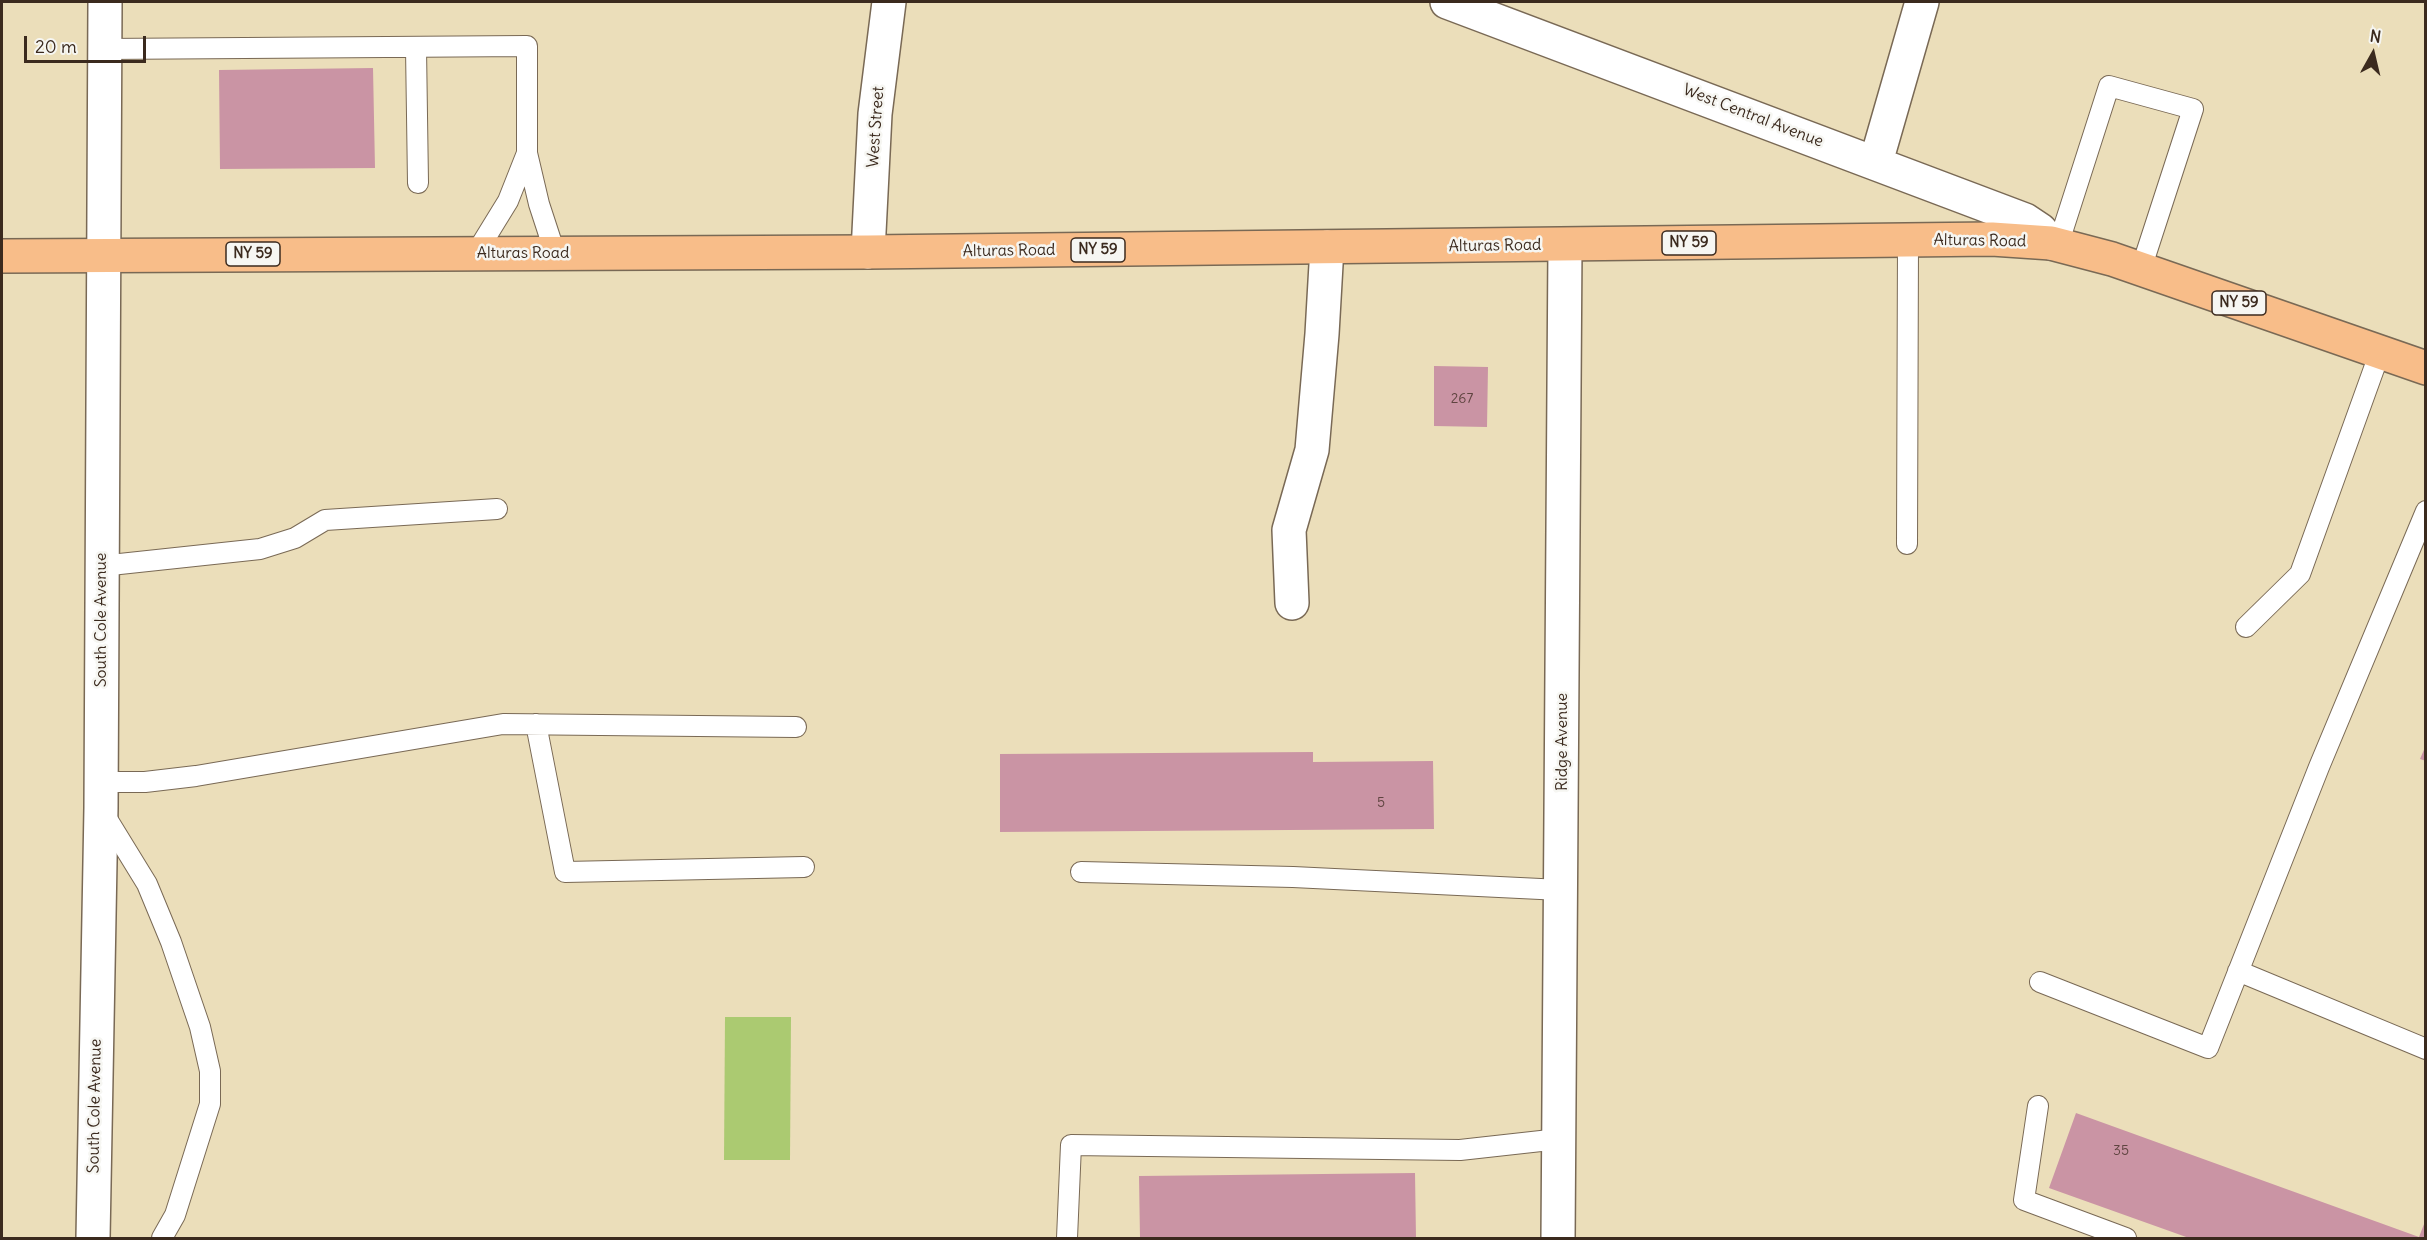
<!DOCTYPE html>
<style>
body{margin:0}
#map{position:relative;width:2427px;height:1240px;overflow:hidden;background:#ebdeba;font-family:Delius,sans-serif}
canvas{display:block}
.frame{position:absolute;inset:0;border:3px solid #3b2a1e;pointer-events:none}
.north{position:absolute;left:2343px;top:24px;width:60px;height:60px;-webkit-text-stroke:4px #f6f6f2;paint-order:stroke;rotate:8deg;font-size:16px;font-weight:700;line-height:24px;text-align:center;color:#3b2a1e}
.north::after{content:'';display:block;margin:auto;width:21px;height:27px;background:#3b2a1e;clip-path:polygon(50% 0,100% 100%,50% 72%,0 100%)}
.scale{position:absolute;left:24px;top:36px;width:122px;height:27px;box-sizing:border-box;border:3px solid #3b2a1e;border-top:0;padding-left:8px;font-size:18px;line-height:21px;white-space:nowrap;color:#3b2a1e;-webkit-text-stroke:4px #f6f6f2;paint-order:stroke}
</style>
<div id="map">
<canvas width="2427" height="1240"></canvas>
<div class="frame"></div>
<div class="north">N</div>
<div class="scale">20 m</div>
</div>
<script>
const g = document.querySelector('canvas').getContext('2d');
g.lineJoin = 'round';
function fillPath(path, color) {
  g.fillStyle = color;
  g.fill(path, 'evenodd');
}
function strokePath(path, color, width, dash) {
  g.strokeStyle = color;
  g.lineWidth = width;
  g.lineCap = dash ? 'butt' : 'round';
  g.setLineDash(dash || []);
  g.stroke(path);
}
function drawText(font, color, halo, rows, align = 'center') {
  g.font = font + ' Delius,sans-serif';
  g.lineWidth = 5;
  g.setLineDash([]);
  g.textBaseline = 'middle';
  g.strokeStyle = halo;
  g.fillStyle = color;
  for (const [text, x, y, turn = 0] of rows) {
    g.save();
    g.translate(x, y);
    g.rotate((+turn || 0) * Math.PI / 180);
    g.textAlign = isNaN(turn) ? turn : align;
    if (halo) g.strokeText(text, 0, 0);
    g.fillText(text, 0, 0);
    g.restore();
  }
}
fillPath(new Path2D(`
 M725,1017H791L790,1160H724Z`), '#abca71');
fillPath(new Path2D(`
 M373,68L375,168L220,169L219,70Z
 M1434,366L1488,367L1487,427L1434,426Z
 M2426,745V761L2420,759Z
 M1313,752V762L1433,761L1434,829L1000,832V754Z
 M2076,1113L2419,1237L2426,1219V1238H2189L2049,1188Z
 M1415,1173L1416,1238H1140L1139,1176Z`), '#ca94a4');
const service = new Path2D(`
 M416,48L418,183
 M104,49L527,46V153L539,204L555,253
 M2058,245L2109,86L2193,109L2141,269
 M476,253L508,201L527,153
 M1907,544L1908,240
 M101,566L260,549L295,538L325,520L497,509
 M2246,627L2300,574L2380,352
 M536,724L565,872L804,867
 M101,782H145L196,776L503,724L796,727
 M104,814L147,884L171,942L200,1027L210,1071V1104L175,1215L162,1238
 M1081,872L1293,877L1561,890
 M2238,971L2426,1049
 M2040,982L2208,1048L2319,767L2426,511
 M2038,1106L2024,1200L2126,1238
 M1067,1238L1071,1145L1460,1150L1559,1139`);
const minor = new Path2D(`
 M1447,2L2025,220L2040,230L2051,243
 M1876,162L1922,2
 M868,252L875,114L889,2
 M1292,603L1289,530L1312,450L1322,334L1327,247
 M93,1238L101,808L105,2
 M1558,1238L1565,245`);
const primary = new Path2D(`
 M2,256L868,252L1992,239L2051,243L2112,259L2426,368`);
strokePath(service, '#796955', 22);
strokePath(minor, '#796955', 36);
strokePath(primary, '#796955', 36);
strokePath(service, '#fff', 20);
strokePath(minor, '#fff', 33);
strokePath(primary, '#f8bd89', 33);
drawText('14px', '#5f4440', null, [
 ["267",1462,399],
 ["5",1381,803],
 ["35",2121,1151]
]);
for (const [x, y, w] of [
 [1689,243,54],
 [1098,250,54],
 [253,254,54],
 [2239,303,54]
]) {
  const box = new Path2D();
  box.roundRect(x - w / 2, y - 12, w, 24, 4.5);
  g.fillStyle = '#f6f6f2';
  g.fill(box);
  strokePath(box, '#3b2a1e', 1.5);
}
drawText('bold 15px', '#3b2a1e', null, [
 ["NY 59",1689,243],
 ["NY 59",1098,250],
 ["NY 59",253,254],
 ["NY 59",2239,303]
]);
drawText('16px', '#3b2a1e', '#f6f6f2', [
 ["West Central Avenue",1753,116,21],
 ["West Street",876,127,-86],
 ["Alturas Road",1980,241,1],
 ["Alturas Road",1495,246,-1],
 ["Alturas Road",1009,251,-1],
 ["Alturas Road",523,253],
 ["South Cole Avenue",101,620,-90],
 ["Ridge Avenue",1562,742,-90],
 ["South Cole Avenue",95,1106,-89]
]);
</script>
